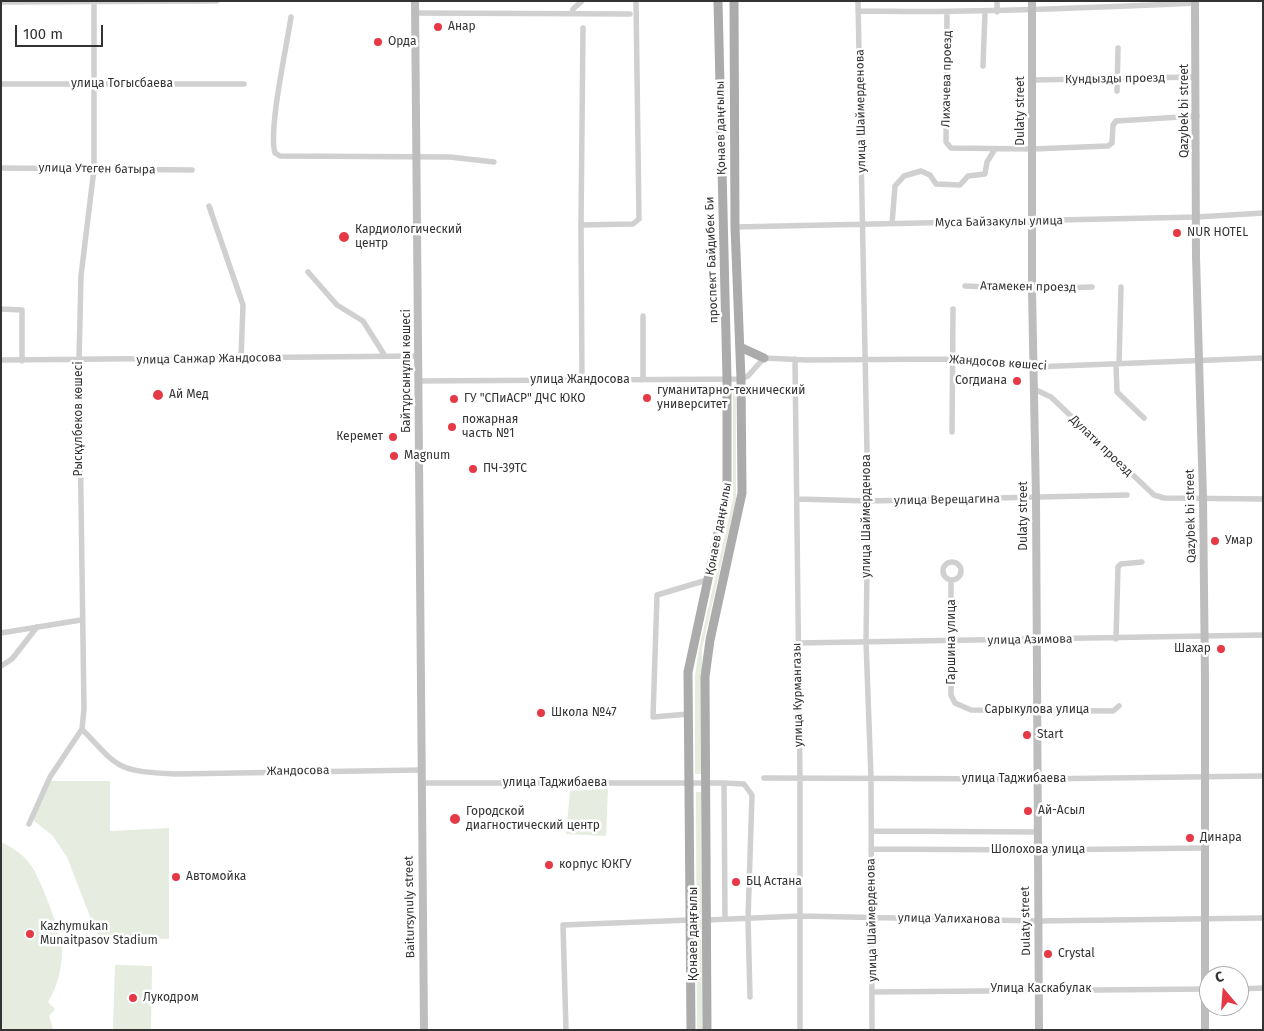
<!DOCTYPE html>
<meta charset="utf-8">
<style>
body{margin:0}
#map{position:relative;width:1264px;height:1031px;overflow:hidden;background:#fff;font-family:"Fira Sans",sans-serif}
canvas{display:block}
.frame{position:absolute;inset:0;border:2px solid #333;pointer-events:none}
.north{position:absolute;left:1199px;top:966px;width:50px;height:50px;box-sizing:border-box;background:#fff;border:1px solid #adadad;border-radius:50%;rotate:342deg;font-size:14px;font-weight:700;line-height:20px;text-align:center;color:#333}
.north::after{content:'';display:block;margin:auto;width:18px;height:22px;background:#e63946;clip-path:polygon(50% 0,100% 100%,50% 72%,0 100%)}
.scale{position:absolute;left:15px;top:25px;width:88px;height:22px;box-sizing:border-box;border:2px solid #333;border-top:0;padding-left:6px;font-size:15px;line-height:18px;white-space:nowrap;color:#333;-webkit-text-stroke:4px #fff;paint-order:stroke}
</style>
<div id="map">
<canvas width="1264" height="1031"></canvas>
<div class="frame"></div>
<div class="north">С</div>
<div class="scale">100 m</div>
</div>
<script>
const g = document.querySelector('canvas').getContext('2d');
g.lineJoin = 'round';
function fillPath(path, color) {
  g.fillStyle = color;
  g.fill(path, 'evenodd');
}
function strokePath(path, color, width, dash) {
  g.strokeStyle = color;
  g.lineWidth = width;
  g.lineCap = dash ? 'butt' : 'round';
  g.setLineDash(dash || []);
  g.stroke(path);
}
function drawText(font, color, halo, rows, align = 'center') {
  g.font = font + ' "Fira Sans",sans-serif';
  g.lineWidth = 5;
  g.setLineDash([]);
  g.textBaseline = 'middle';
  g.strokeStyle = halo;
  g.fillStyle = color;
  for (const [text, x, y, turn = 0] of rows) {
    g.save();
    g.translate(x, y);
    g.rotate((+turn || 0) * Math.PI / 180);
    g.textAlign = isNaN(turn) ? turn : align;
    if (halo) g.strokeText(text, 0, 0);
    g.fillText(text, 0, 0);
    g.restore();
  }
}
fillPath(new Path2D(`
 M733,391H736V499L702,649L701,774H695V676L699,649L733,499Z
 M50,781H110V831L169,828V939L98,937L67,857L52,835L33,820Z
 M608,789L606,836L566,834L570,791Z
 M696,792H701L702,1030H697Z
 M1,842C13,848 24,855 31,865C41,880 62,935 62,951C62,970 57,987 48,1002L55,1009L49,1016L53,1029L50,1030H1Z
 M115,965L152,966L151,1030H113Z`), '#e6ecdf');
strokePath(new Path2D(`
 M858,1L868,501L866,641L871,778L872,1030
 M997,1V12
 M1,2L217,1
 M858,11C971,13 1082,8 1195,3
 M415,13L630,14
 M572,13L573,9L582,1
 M947,13L946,142L951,148L1033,149L1108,146L1112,143L1113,125L1116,121L1197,116
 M291,17C287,45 268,130 275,153L280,156L450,157L494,162
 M983,66L985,12
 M1033,80L1196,77
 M1,84H244
 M1117,91L1118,48
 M1,168L192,170
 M209,206L243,305L241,358
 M892,224L895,186L904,176L921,171L930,175L936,184L960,185L968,176L985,174L987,162L995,149
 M581,225L583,28
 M735,227L1197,217L1263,213
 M308,272L337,305L363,321L385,356
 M965,286L1032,289L1092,287
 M1,309L22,310V361
 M795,359L800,778V1030
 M1,360L418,356
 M1116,364L1117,392L1144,418
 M1119,364L1121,287
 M643,379V316
 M582,380L581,225L633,224L639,219L636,1
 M418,381L741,379L748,376L764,358L807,360L952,359L1034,367L1263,358
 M1034,389L1051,397L1154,495L1164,498L1263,499
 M952,432L953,309
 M797,499L868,501L1127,495
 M943 571a9 9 0 1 1 18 0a9 9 0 1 1-18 0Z
 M951,580V695L955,703L971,710L1113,711L1119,706
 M1,633L81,620
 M1116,639L1118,567L1121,564L1142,562
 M798,643L1263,635
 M1,666L12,659L37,627
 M689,714L653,717L657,595L707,580
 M82,729C120,770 118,771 175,774L421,770
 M764,778L1036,779L1263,776
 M421,783H724L725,918
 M724,783L744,784L752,795L748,919L750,997
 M29,824L50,777L82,729L84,709L79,361L81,276L94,169V1
 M872,831L1037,832
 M871,849L1036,850L1204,848
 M707,920L800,916L1038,921L1263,918
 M1239,989L1263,988
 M872,992L1209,989
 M566,1030L563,925L690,920`), '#d0d0d0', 5.5);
strokePath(new Path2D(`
 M415,1L424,1030
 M1032,1V289L1036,499L1039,1030
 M1195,1L1196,257L1203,497L1205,681V1030`), '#bdbdbd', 8);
strokePath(new Path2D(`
 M740,347L764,358
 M691,1030L688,672L727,491V379L718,1
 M707,1030L705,677L710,640L742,493L741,379L735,227L734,1`), '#ababab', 9);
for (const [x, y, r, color] of [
 [438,27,5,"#e63946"],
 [378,42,5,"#e63946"],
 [1177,233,5,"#e63946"],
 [344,237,6,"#e63946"],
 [1017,381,5,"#e63946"],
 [158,395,6,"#e63946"],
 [647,398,5,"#e63946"],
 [454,399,5,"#e63946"],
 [452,427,5,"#e63946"],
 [393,437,5,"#e63946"],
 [394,456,5,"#e63946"],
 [473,469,5,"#e63946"],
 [1215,541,5,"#e63946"],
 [1221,649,5,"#e63946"],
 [541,713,5,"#e63946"],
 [1027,735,5,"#e63946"],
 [1028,811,5,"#e63946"],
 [455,819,6,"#e63946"],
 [1190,838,5,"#e63946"],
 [549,865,5,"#e63946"],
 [176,877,5,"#e63946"],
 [736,882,5,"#e63946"],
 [30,934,5,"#e63946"],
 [1048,954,5,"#e63946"],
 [133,998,5,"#e63946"]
]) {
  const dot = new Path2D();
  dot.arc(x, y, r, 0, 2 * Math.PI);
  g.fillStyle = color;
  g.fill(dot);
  strokePath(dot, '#fff', 2);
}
drawText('12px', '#333', '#fff', [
 ["Анар",448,27],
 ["Орда",388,42],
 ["Кардиологический",355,230],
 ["центр",355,244],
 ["NUR HOTEL",1187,233],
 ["Согдиана",1007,381,"right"],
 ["гуманитарно-технический",657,391],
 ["университет",657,405],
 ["Ай Мед",169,395],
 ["ГУ \"СПиАСР\" ДЧС ЮКО",464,399],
 ["пожарная",462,420],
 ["часть №1",462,434],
 ["Керемет",383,437,"right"],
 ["Magnum",404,456],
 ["ПЧ-39ТС",483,469],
 ["Умар",1225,541],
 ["Шахар",1211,649,"right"],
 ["Школа №47",551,713],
 ["Start",1037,735],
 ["Ай-Асыл",1038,811],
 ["Городской",466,812],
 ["диагностический центр",466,826],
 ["Динара",1200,838],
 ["корпус ЮКГУ",559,865],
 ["Автомойка",186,877],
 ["БЦ Астана",746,882],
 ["Kazhymukan",40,927],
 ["Munaitpasov Stadium",40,941],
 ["Crystal",1058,954],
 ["Лукодром",143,998]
], 'left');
drawText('12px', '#333', '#fff', [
 ["Лихачева проезд",947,79,-89],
 ["Кундызды проезд",1115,79,-1],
 ["улица Тогысбаева",122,84],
 ["улица Шаймерденова",861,111,-91],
 ["Dulaty street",1021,111,-90],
 ["Qazybek bi street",1185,111,-90],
 ["Қонаев даңғылы",721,128,-91],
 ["улица Утеген батыра",97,169,1],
 ["Муса Байзакулы улица",999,222,-1],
 ["проспект Байдибек Би",712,260,-92],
 ["Атамекен проезд",1028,287,1],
 ["улица Санжар Жандосова",209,359,-1],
 ["Жандосов көшесі",998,363,4],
 ["Байтұрсынұлы көшесі",407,371,-90],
 ["улица Жандосова",580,380],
 ["Рысқұлбеков көшесі",79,419,-90],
 ["Дулати проезд",1101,446,44],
 ["улица Верещагина",947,500,-1],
 ["улица Шаймерденова",867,516,-90],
 ["Dulaty street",1024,516,-90],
 ["Qazybek bi street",1191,516,-91],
 ["Қонаев даңғылы",719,529,-79],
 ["улица Азимова",1030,640,-1],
 ["Гаршина улица",952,642,-90],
 ["улица Курмангазы",798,695,-91],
 ["Сарыкулова улица",1037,710],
 ["Жандосова",298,771,-1],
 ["улица Таджибаева",1014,779],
 ["улица Таджибаева",555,783],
 ["Шолохова улица",1038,850],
 ["Baitursynuly street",410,907,-91],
 ["улица Уалиханова",949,919,1],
 ["улица Шаймерденова",872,920,-91],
 ["Dulaty street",1026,921,-91],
 ["Қонаев даңғылы",694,934,-90],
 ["Улица Каскабулак",1041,989]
]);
</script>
